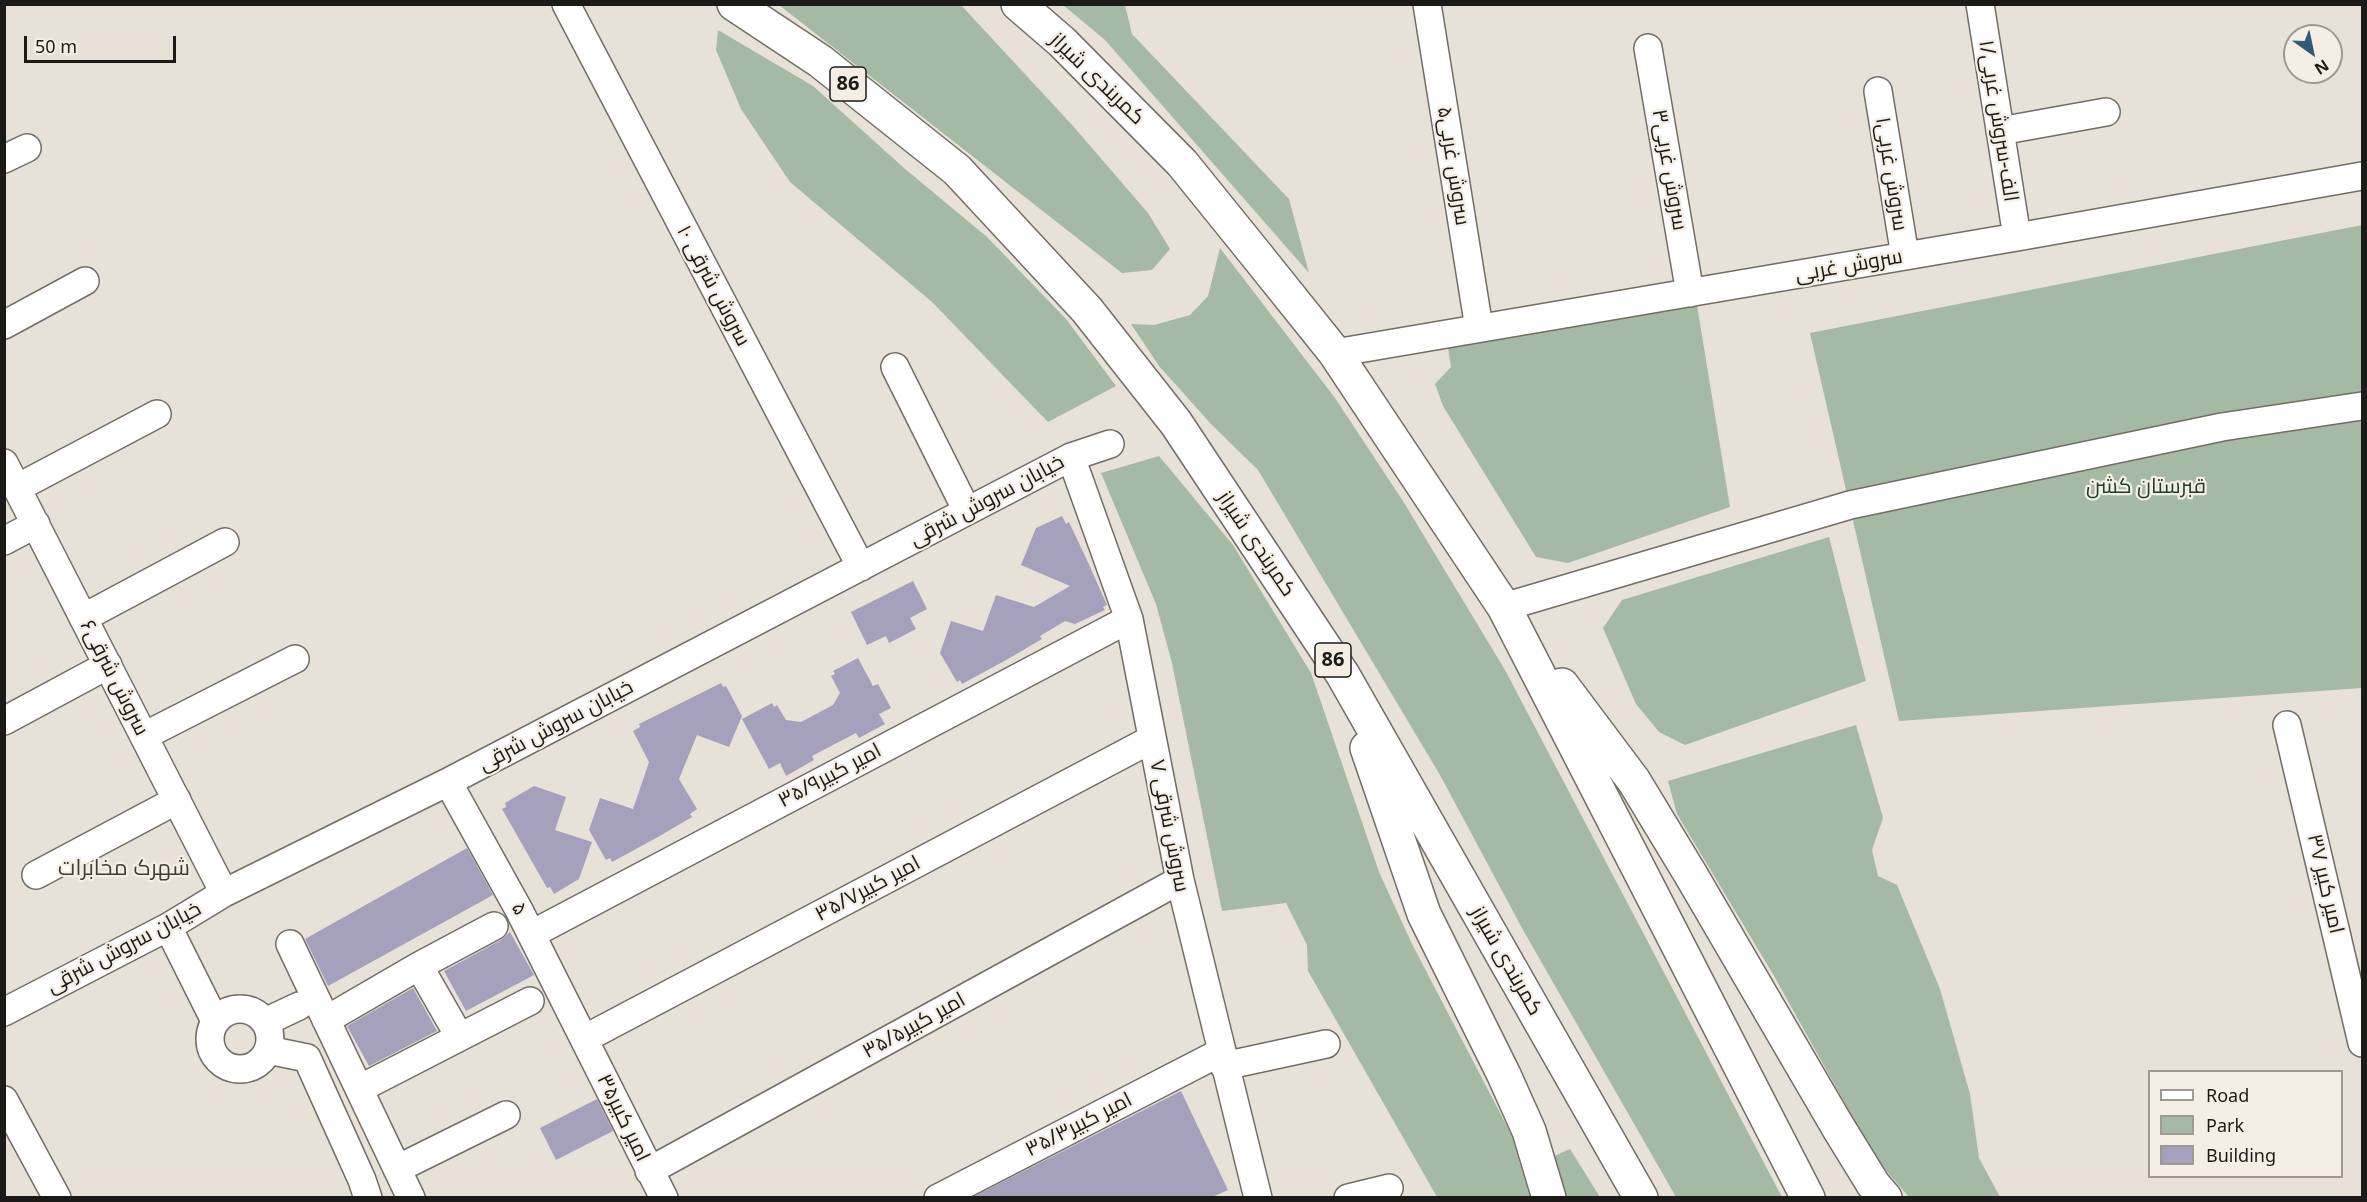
<!DOCTYPE html>
<meta charset="utf-8">
<style>
body{margin:0}
#map{position:relative;width:2367px;height:1202px;overflow:hidden;background:#e8e1d8;font-family:"Noto Sans",sans-serif}
canvas{display:block}
.frame{position:absolute;inset:0;border:6px solid #1c1a17;pointer-events:none}
.legend{position:absolute;left:2148px;top:1070px;width:195px;height:108px;box-sizing:border-box;background:#f5eee5;border:2px solid #9e9993;margin:0;padding:8px 10px;list-style:none;font-size:18px;color:#1c1a17}
.legend li{display:flex;align-items:center;gap:12px;height:30px}
.legend b{width:30px;border:2px solid #9e9993}
.north{position:absolute;left:2283px;top:24px;width:60px;height:60px;box-sizing:border-box;background:#f5eee5;border:2px solid #9e9993;border-radius:50%;rotate:147deg;font-size:16px;font-weight:700;line-height:24px;text-align:center;color:#1c1a17}
.north::after{content:'';display:block;margin:auto;width:21px;height:27px;background:#2d5c7b;clip-path:polygon(50% 0,100% 100%,50% 72%,0 100%)}
.scale{position:absolute;left:24px;top:36px;width:152px;height:27px;box-sizing:border-box;border:3px solid #1c1a17;border-top:0;padding-left:8px;font-size:18px;line-height:21px;white-space:nowrap;color:#1c1a17;-webkit-text-stroke:4px #f5eee5;paint-order:stroke}
</style>
<div id="map">
<canvas width="2367" height="1202"></canvas>
<div class="frame"></div>
<ul class="legend">
<li><b style="height:8px;background:#fff"></b>Road</li>
<li><b style="height:16px;background:#a4baa5"></b>Park</li>
<li><b style="height:16px;background:#a5a0bc"></b>Building</li>
</ul>
<div class="north">N</div>
<div class="scale">50 m</div>
</div>
<script>
const g = document.querySelector('canvas').getContext('2d');
g.lineJoin = 'round';
function fillPath(path, color) {
  g.fillStyle = color;
  g.fill(path, 'evenodd');
}
function strokePath(path, color, width, dash) {
  g.strokeStyle = color;
  g.lineWidth = width;
  g.lineCap = dash ? 'butt' : 'round';
  g.setLineDash(dash || []);
  g.stroke(path);
}
function drawText(font, color, halo, rows, align = 'center') {
  g.font = font + ' "Noto Sans",Cairo,sans-serif';
  g.lineWidth = 4.5;
  g.setLineDash([]);
  g.textBaseline = 'middle';
  g.strokeStyle = halo;
  g.fillStyle = color;
  for (const [text, x, y, turn = 0] of rows) {
    g.save();
    g.translate(x, y);
    g.rotate((+turn || 0) * Math.PI / 180);
    g.textAlign = isNaN(turn) ? turn : align;
    if (halo) g.strokeText(text, 0, 0);
    g.fillText(text, 0, 0);
    g.restore();
  }
}
fillPath(new Path2D(`
 M779,5H961L1073,126L1148,213L1170,249L1152,270L1122,273Z
 M1063,5H1125L1132,34L1289,199L1309,273L1105,40Z
 M718,30L813,86L904,168L987,237L1066,319L1116,386L1048,422L932,302L790,182L741,109L716,50Z
 M2362,225V688L1899,721L1810,333Z
 M1220,248L1335,398L1403,501L1505,670L1782,1197H1676L1523,930L1440,775L1258,470L1211,424L1159,366L1131,324L1154,325L1190,315L1208,296Z
 M1697,305L1730,507L1568,563L1536,557L1443,406L1435,384L1451,367L1448,348Z
 M1159,456L1233,545L1311,673L1379,872L1412,944L1511,1134L1530,1197H1437L1308,971L1307,945L1286,903L1222,911L1172,663L1156,604L1101,473Z
 M1829,537L1866,681L1685,745L1659,732L1636,704L1603,628L1622,600Z
 M1856,725L1883,818L1872,850L1878,876L1897,885L1940,989L1970,1094L1979,1158L2000,1197H1909L1876,1159L1774,976L1677,814L1668,781Z
 M1570,1149L1600,1197H1554L1545,1160Z`), '#a4baa5');
fillPath(new Path2D(`
 M1062,516L1066,524L1069,522L1086,558L1107,605L1103,607L1105,610L1075,624L1065,621L1040,636L1042,639L1008,659L962,684L960,680L957,682L940,653L951,621L983,631L996,595L1034,607L1070,586L1021,565L1036,528Z
 M913,581L927,609L910,618L916,629L889,643L886,636L867,645L851,612Z
 M858,658L873,686L878,684L891,708L879,714L885,724L859,738L856,733L812,756L814,760L786,776L780,763L769,769L742,719L772,703L774,707L777,705L786,720L801,722L833,705L840,693L831,676L835,674L833,671Z
 M721,683L723,687L726,686L742,716L729,747L697,735L679,779L697,809L690,814L692,817L658,837L612,862L610,858L606,860L589,830L600,798L633,809L649,762L633,731L640,727L639,724Z
 M534,786L566,797L555,830L592,842L579,879L554,894L550,887L547,888L502,809L506,807L505,803Z
 M467,848L493,895L328,986L305,939Z
 M510,932L534,975L466,1011L444,971L501,940Z
 M413,988L437,1031L369,1066L347,1026Z
 M1181,1091L1228,1190L1212,1197H973Z
 M597,1099L613,1131L556,1160L540,1128Z`), '#a5a0bc');
const minor = new Path2D(`
 M566,4L861,567
 M1427,4L1479,328
 M1980,4L2017,237
 M1648,48L1690,293
 M1878,91L1905,256
 M2000,131L2106,112
 M4,159L27,148
 M4,325L85,281
 M1335,353L2017,237L2362,176
 M895,367L967,511
 M1071,457L1129,619L1180,880L1258,1198
 M4,463L224,893
 M17,488L157,414
 M4,541L36,524
 M1504,607L1850,505L2222,427L2362,406
 M83,618L225,542
 M4,721L108,665
 M2287,725L2362,1043
 M144,736L295,659
 M448,782L519,910L664,1198
 M36,875L177,800
 M168,927L215,1021
 M532,934L1129,619
 M290,944L411,1198
 M419,966L459,1036
 M210 1039a30 30 0 1 1 60 0a30 30 0 1 1-60 0Z
 M4,1012L168,927L224,893L448,782L1071,457L1110,444
 M326,1020L419,966L494,926
 M265,1022L299,1006
 M584,1039L1152,739
 M268,1050L307,1058L362,1180L368,1198
 M1224,1066L1326,1044
 M359,1089L530,1001
 M4,1100L57,1198
 M397,1169L506,1115
 M649,1171L1180,880
 M938,1198L1221,1052
 M1348,1198L1389,1188`);
const highway = new Path2D(`
 M734,4L820,61L957,170L1087,310L1176,423L1343,675L1641,1198
 M1018,4L1062,42L1182,163L1254,252L1335,353L1504,607L1808,1198
 M1562,685L1634,781L1691,875L1838,1127L1873,1184L1885,1198
 M1367,748L1424,914L1504,1075L1529,1131L1549,1198`);
strokePath(minor, '#736d65', 30);
strokePath(highway, '#736d65', 36);
strokePath(minor, '#fff', 27);
strokePath(highway, '#fff', 33);
for (const [x, y, w] of [
 [848,84,36],
 [1333,660,36]
]) {
  const box = new Path2D();
  box.roundRect(x - w / 2, y - 17, w, 34, 4.5);
  g.fillStyle = '#f5eee5';
  g.fill(box);
  strokePath(box, '#1c1a17', 1.5);
}
drawText('bold 20px', '#1c1a17', null, [
 ["86",848,84],
 ["86",1333,660]
]);
drawText('21px', '#1c1a17', '#f5eee5', [
 ["کمربندی شیراز",1097,79,44],
 ["۱/الف-سروش غربی",1998,121,81],
 ["سروش غربی۵",1453,166,81],
 ["سروش غربی۳",1669,170,80],
 ["سروش غربی۱",1891,174,81],
 ["سروش غربی",1849,266,-10],
 ["سروش شرقی ۱۰",713,286,62],
 ["خیابان سروش شرقی",987,501,-28],
 ["کمربندی شیراز",1256,544,56],
 ["سروش شرقی۶",114,678,63],
 ["خیابان سروش شرقی",556,726,-28],
 ["امیر کبیر۳۵/۹",830,776,-28],
 ["سروش شرقی ۷",1169,826,79],
 ["۳۷ امیر کبیر",2325,884,77],
 ["امیر کبیر۳۵/۷",868,889,-28],
 ["۵",519,909,62],
 ["خیابان سروش شرقی",124,948,-28],
 ["کمربندی شیراز",1506,961,60],
 ["امیر کبیر۳۵/۵",914,1026,-29],
 ["امیر کبیر۳۵",623,1118,64],
 ["امیر کبیر۳۵/۳",1079,1125,-27]
]);
drawText('21px', '#1d4221', '#f5eee5', [
 ["قبرستان کشن",2146,487]
]);
drawText('22px', '#423c35', '#f5eee5', [
 ["شهرک مخابرات",124,869]
]);
</script>
